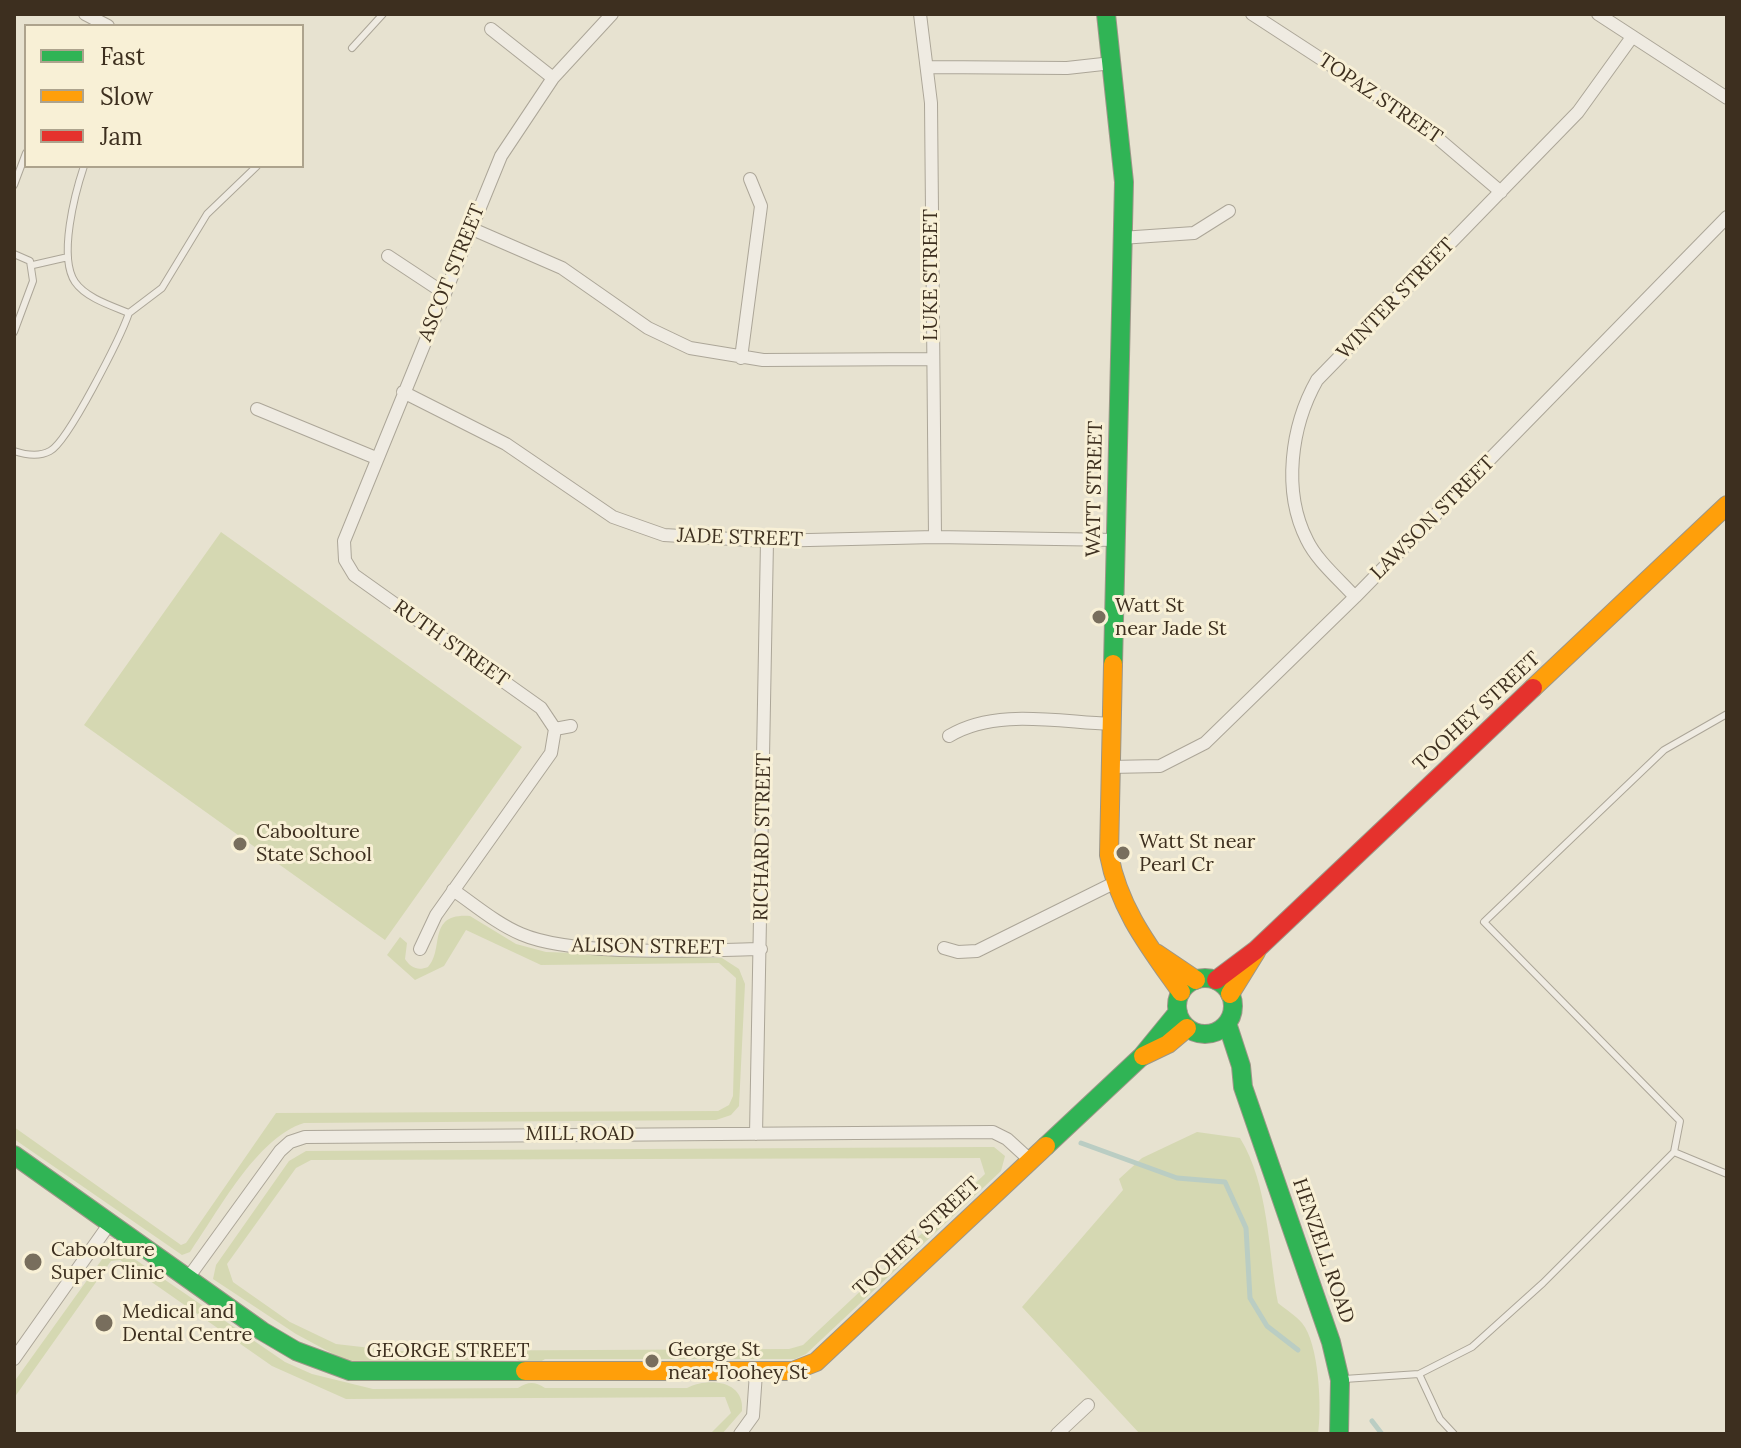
<!DOCTYPE html>
<style>
body{margin:0}
#map{position:relative;width:1741px;height:1448px;overflow:hidden;background:#e7e2d0;font-family:Lora,serif}
canvas{display:block}
.frame{position:absolute;inset:0;border:16px solid #3d2f1f;pointer-events:none}
.legend{position:absolute;left:24px;top:24px;width:280px;height:144px;box-sizing:border-box;background:#f8f0d6;border:2px solid #ada38d;margin:0;padding:10px 14px;list-style:none;font-size:24px;color:#3d2f1f}
.legend li{display:flex;align-items:center;gap:16px;height:40px}
.legend b{width:40px;border:2px solid #ada38d}
</style>
<div id="map">
<canvas width="1741" height="1448"></canvas>
<div class="frame"></div>
<ul class="legend">
<li><b style="height:10px;background:#30b455"></b>Fast</li>
<li><b style="height:10px;background:#ff9f0a"></b>Slow</li>
<li><b style="height:10px;background:#e5322d"></b>Jam</li>
</ul>
</div>
<script>
const g = document.querySelector('canvas').getContext('2d');
g.lineJoin = 'round';
function fillPath(path, color) {
  g.fillStyle = color;
  g.fill(path, 'evenodd');
}
function strokePath(path, color, width, dash) {
  g.strokeStyle = color;
  g.lineWidth = width;
  g.lineCap = dash ? 'butt' : 'round';
  g.setLineDash(dash || []);
  g.stroke(path);
}
function drawText(font, color, halo, rows, align = 'center') {
  g.font = font + ' Lora,serif';
  g.lineWidth = 6;
  g.setLineDash([]);
  g.textBaseline = 'middle';
  g.strokeStyle = halo;
  g.fillStyle = color;
  for (const [text, x, y, turn = 0] of rows) {
    g.save();
    g.translate(x, y);
    g.rotate((+turn || 0) * Math.PI / 180);
    g.textAlign = isNaN(turn) ? turn : align;
    if (halo) g.strokeText(text, 0, 0);
    g.fillText(text, 0, 0);
    g.restore();
  }
}
fillPath(new Path2D(`
 M221,532L522,747L385,940L84,725Z
 M470,916L516,944L546,952L722,958L739,969L745,984L739,1106L731,1115L716,1120L304,1123C257,1137 218,1212 190,1252L182,1255L14,1139V1127L181,1245L186,1243L276,1113L718,1111L729,1105L733,1096L736,978L719,963L541,965L466,930L444,966L415,980L387,955L400,937L407,943L405,959C411,968 418,971 428,967C445,949 426,913 470,916Z
 M1197,1132L1240,1138C1269,1185 1268,1250 1278,1303C1285,1309 1295,1315 1302,1323C1319,1343 1322,1408 1318,1434H1140L1022,1307L1123,1190L1119,1179L1142,1158Z
 M982,1147H994L1005,1156L1001,1171L806,1354L795,1359H545L534,1366L517,1360L350,1363L296,1334L213,1279L216,1265L289,1161L306,1151ZM980,1158L985,1174L803,1345L789,1349L397,1351L336,1344L290,1322L233,1282L227,1264L296,1168L311,1160Z
 M117,1247L285,1362L312,1374L373,1389L518,1388C529,1381 535,1382 545,1388H687C708,1377 745,1380 742,1411L722,1434H710L731,1413L725,1397L346,1399L272,1366L120,1260L111,1261L14,1398V1382L108,1251Z`), '#d5d8b2');
strokePath(new Path2D(`
 M1081,1143L1177,1178L1225,1182L1246,1228L1250,1298L1267,1326L1298,1350
 M1372,1421L1382,1434`), '#bacdc3', 5);
const lane = new Path2D(`
 M352,48L383,14
 M84,166C75,193 58,257 75,282C86,298 112,306 129,313
 M14,185L26,153
 M14,254L30,261L33,281L14,332
 M33,265L68,257
 M129,313L162,288L207,214L257,166
 M14,451C26,455 39,457 50,451C68,442 121,336 129,313
 M1674,1152L1727,1174
 M1419,1374L1440,1419L1454,1434
 M1344,1379L1419,1374L1472,1347L1543,1283L1674,1152L1680,1121L1484,922L1664,750L1727,714`);
const street = new Path2D(`
 M85,14L108,26
 M920,14L931,103L935,537
 M1252,14L1421,124L1501,192
 M1598,14L1727,98
 M491,29L553,78
 M929,67L1067,68L1112,63
 M470,228L562,268L648,328L690,348L763,360L931,359
 M1121,238L1194,233L1229,211
 M388,256L444,293
 M741,358L761,206L750,179
 M403,392L506,444L613,517L664,535L767,541L935,537L1116,540
 M257,409L376,458
 M1355,597C1340,580 1317,561 1307,540C1282,491 1291,426 1317,380L1578,112L1632,37
 M555,729L571,726
 M949,736C995,708 1058,722 1110,724
 M1110,767L1160,766L1205,743L1355,597L1727,217
 M453,890C475,905 497,924 521,934C574,957 700,950 761,949
 M944,948L958,952L977,951L1114,883
 M420,949L436,915L551,753L555,729L541,708L354,575L345,560L344,541L501,156L553,78L612,14
 M756,1134L767,541
 M188,1278L280,1151L290,1142L305,1137L993,1132L1007,1139L1030,1160
 M14,1359L110,1223
 M740,1434L753,1416L756,1373
 M1057,1434L1088,1405`);
const fast = new Path2D(`
 M1106,14L1124,182L1113,664
 M1177 1006a28 28 0 1 1 56 0a28 28 0 1 1-56 0Z
 M1227,1023L1241,1066L1243,1087L1331,1342L1340,1380L1339,1434
 M1046,1146L1142,1056L1178,1012
 M14,1155L262,1331L296,1351L350,1371H525`);
const slow = new Path2D(`
 M1113,664L1109,855C1119,909 1150,948 1181,992
 M1533,688L1727,505
 M1156,953L1196,980
 M1230,994L1256,952
 M1143,1056L1168,1044L1187,1028
 M525,1371H793L816,1362L1046,1146`);
const jam = new Path2D(`
 M1216,980L1256,950L1533,688`);
strokePath(lane, '#aca698', 8);
strokePath(street, '#aca698', 14);
strokePath(fast, '#9c9688', 20);
strokePath(slow, '#9c9688', 20);
strokePath(jam, '#9c9688', 20);
strokePath(lane, '#efebe2', 6);
strokePath(street, '#efebe2', 12);
strokePath(fast, '#30b455', 18);
strokePath(slow, '#ff9f0a', 18);
strokePath(jam, '#e5322d', 18);
for (const [x, y, r, color] of [
 [1099,617,8,"#786e5d"],
 [240,844,8,"#786e5d"],
 [1123,853,8,"#786e5d"],
 [33,1262,10,"#786e5d"],
 [104,1323,10,"#786e5d"],
 [652,1361,8,"#786e5d"]
]) {
  const dot = new Path2D();
  dot.arc(x, y, r, 0, 2 * Math.PI);
  g.fillStyle = color;
  g.fill(dot);
  strokePath(dot, '#f8f0d6', 3);
}
drawText('20px', '#3d2f1f', '#f8f0d6', [
 ["TOPAZ STREET",1380,99,34],
 ["ASCOT STREET",452,273,-68],
 ["LUKE STREET",931,275,-90],
 ["WINTER STREET",1396,299,-46],
 ["WATT STREET",1095,489,-89],
 ["LAWSON STREET",1433,518,-45],
 ["JADE STREET",740,538,2],
 ["RUTH STREET",451,644,35],
 ["TOOHEY STREET",1477,712,-43],
 ["RICHARD STREET",763,837,-89],
 ["ALISON STREET",648,947,1],
 ["MILL ROAD",580,1134],
 ["TOOHEY STREET",917,1237,-43],
 ["HENZELL ROAD",1323,1251,71],
 ["GEORGE STREET",448,1351]
]);
drawText('20px', '#3d2f1f', '#f8f0d6', [
 ["Watt St",1115,606],
 ["near Jade St",1115,629],
 ["Caboolture",256,832],
 ["State School",256,855],
 ["Watt St near",1139,842],
 ["Pearl Cr",1139,865],
 ["Caboolture",51,1250],
 ["Super Clinic",51,1273],
 ["Medical and",122,1312],
 ["Dental Centre",122,1335],
 ["George St",668,1350],
 ["near Toohey St",668,1373]
], 'left');
</script>
